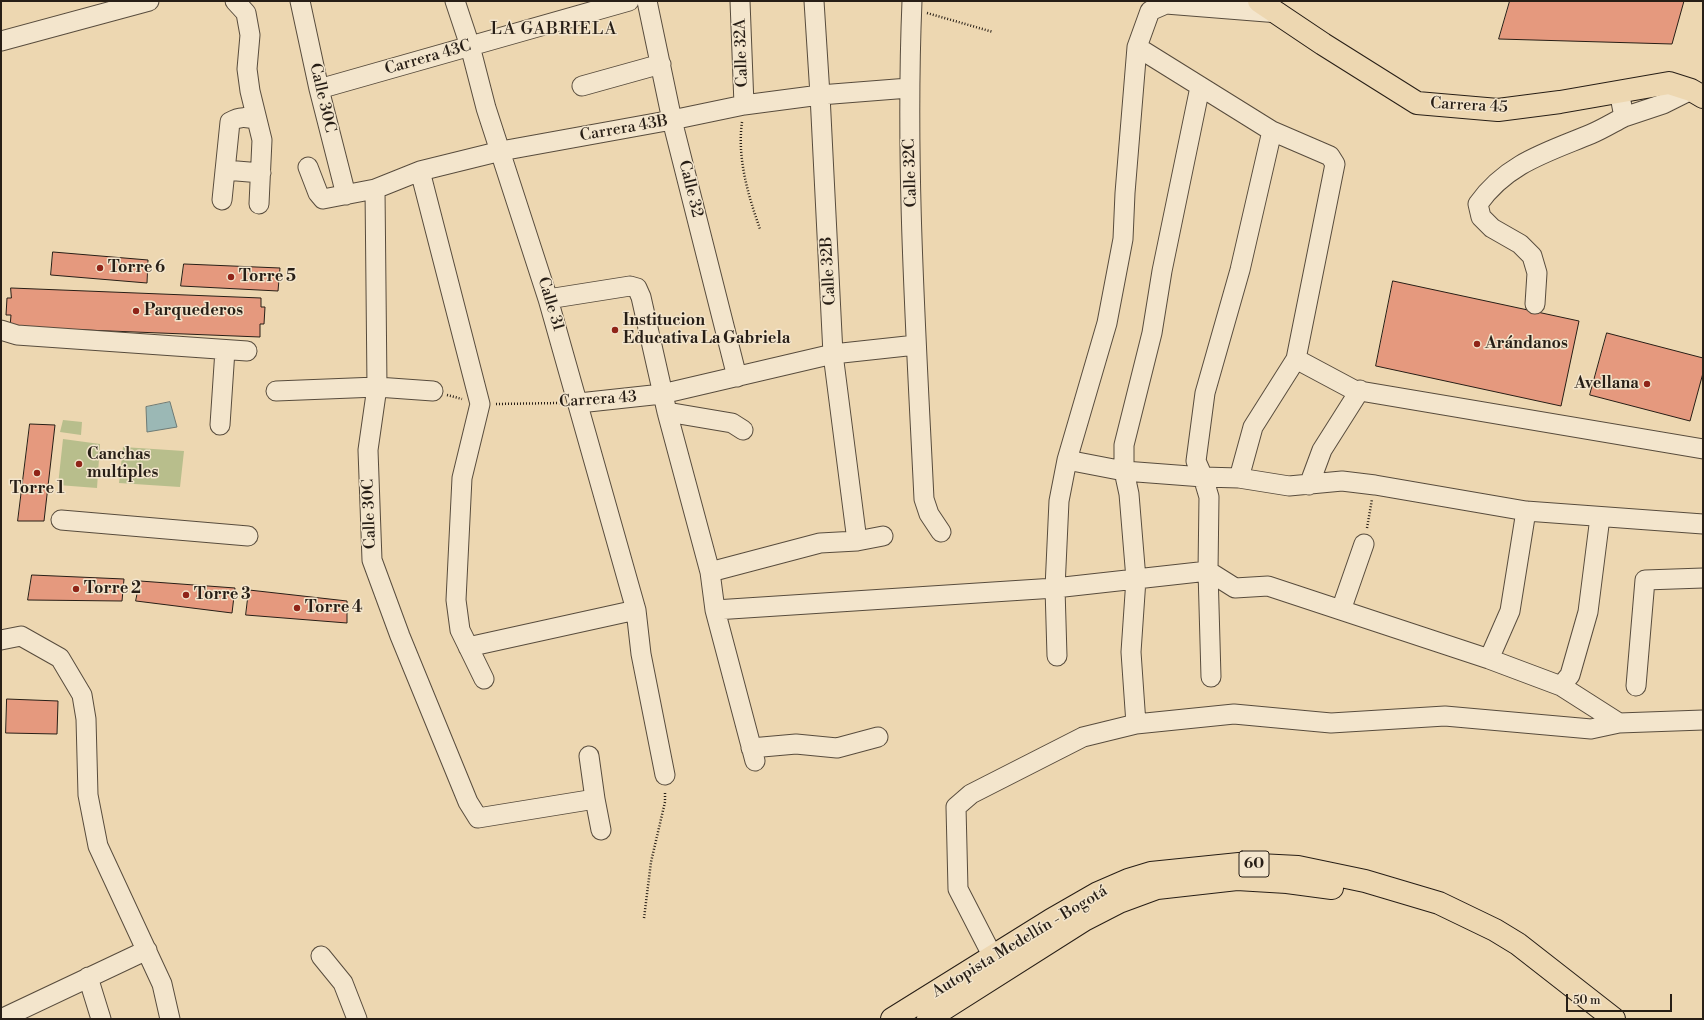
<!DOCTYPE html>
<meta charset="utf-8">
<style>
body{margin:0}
#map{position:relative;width:1704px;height:1020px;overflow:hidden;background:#edd7b1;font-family:"Libre Bodoni",serif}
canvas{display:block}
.frame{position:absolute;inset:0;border:2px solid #271e16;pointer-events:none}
.scale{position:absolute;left:1566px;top:994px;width:106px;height:18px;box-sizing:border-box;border:2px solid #271e16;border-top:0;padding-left:5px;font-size:12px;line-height:14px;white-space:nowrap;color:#271e16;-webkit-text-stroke:3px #f3e5cc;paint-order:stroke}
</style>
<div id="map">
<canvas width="1704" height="1020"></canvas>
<div class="frame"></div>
<div class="scale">50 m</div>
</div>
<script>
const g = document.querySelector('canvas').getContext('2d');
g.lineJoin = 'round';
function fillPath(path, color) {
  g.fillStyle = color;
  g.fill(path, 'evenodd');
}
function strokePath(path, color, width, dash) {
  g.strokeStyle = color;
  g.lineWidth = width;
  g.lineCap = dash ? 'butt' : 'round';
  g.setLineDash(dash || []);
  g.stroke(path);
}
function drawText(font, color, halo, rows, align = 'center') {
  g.font = font + ' "Libre Bodoni",serif';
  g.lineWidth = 3;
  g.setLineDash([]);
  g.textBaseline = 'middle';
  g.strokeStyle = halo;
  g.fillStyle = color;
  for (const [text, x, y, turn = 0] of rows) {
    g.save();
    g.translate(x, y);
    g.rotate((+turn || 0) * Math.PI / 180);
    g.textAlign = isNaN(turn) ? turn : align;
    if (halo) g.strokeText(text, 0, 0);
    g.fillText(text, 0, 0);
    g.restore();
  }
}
fillPath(new Path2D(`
 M63,420L82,422L81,435L60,432Z
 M63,439L100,444L97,488L58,485Z
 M123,447L184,451L180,487L119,483Z`), '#b8be8c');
const water = new Path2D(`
 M170,402L177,427L147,432L146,407Z`);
fillPath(water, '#9bb8b5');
strokePath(water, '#6d7a75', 1);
const building = new Path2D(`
 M1510,1H1684L1672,44L1499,39Z
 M53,252L148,260L147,283L51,275Z
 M184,264L280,268L278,291L181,286Z
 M1393,281L1579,321L1561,406L1376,366Z
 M11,288L261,298V307H265L264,324H260V337L10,327L11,315H6L7,298H11Z
 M1607,333L1703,358V373L1690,421L1590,395Z
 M30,424L55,425L44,521H18Z
 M32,575L124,579L122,601L28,600Z
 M140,581L235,588L232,613L136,601Z
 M249,590L347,601V623L246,615Z
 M7,699L58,701L57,734L6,733Z`);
fillPath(building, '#e5997e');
strokePath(building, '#271e16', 1);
const minor = new Path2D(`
 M235,1L246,13L250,35L247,69L250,91L262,140L259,204
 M300,1L319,89L346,195
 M455,1L470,46L486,108L548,299L636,610L641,654L665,775
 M647,1L672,120L737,377
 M740,1L744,105
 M814,1L820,95L833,354L857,541
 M912,1C905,167 916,333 924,499L929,514L941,532
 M1,41L149,1
 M1137,47L1272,131L1330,156L1335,164L1296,359L1253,427L1239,478
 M582,86L661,64
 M319,89L629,1
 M1624,117L1663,104L1691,90
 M308,167L318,193L323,199L375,189L420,171L501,151L672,120L744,105L820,95L909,88
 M225,170L261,173
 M420,171L480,404L462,478L456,600L460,630L484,679
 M375,189L377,387L368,450L372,560L400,636L468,802L478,818L595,799L589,756
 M222,200L230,122C240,116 246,117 257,120
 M548,299L630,286L637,288L641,297L667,412L710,572L715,610L755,761
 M1535,304L1537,273L1532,256L1520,244L1492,228L1481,217L1478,204C1507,163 1548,152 1591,134C1603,129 1614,122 1624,117L1619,91
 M1,330L17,335L247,351
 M1296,359L1354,390L1703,449
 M276,391L377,387L433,391
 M579,403L662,394L833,354L916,345
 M667,412L732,423L743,430
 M220,425L225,350
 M1067,460L1124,471L1203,477L1239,478L1289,486L1342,481L1375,485L1526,511L1703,524
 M1309,485L1322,450L1360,390
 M61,520L248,536
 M710,572L820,543L857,541L883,536
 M715,610L1055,588L1208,571L1235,588L1268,586L1489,659L1561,686L1619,723
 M1341,610L1364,544
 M1,640L21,636L60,658L82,695L86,719L88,795L98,846L162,984L170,1019
 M468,647L636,610
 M1057,656L1055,588L1059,501L1067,460L1107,323L1123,239L1125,193L1137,47L1150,11L1166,4L1279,13
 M1489,659L1510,611L1526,511
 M1211,677L1208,571L1209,497L1203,477L1196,461L1205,393L1240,270L1272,131
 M1561,686L1570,675L1588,612L1600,517
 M1636,686L1645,580L1703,578
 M1136,724L1131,652L1136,579L1129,494L1124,471V445L1152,333L1162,271L1200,87
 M751,748L796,744L837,748L878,737
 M595,799L601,830
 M321,956L343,983L357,1019
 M993,957L958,889L956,807L971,794L1083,737L1136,724L1234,714L1331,723L1445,716L1591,729L1619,723L1703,720
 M88,977L101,1019
 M1,1019L147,950`);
const major = new Path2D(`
 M1259,1L1323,44L1417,103L1498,110L1560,102L1669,83L1691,90L1703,97`);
const highway = new Path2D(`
 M892,1019L1051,920L1098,893L1128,880L1151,873L1239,864L1298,867L1365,881L1439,903L1495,930L1518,944L1614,1019
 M928,1019L1084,920L1119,902L1157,888L1237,879L1287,882L1332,888`);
strokePath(minor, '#584c3d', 21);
strokePath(major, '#271e16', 24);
strokePath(highway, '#271e16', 24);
strokePath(new Path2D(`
 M927,13L993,32
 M742,122C737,158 748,195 760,229
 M447,395L462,399
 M496,404L561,403
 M1367,528L1372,499
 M644,918L651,862L665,802V791`), '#271e16', 2.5, [1, 2]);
strokePath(minor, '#f3e5cc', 19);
strokePath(major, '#edd7b1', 22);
strokePath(highway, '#edd7b1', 22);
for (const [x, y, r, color] of [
 [100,268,4,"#8f2418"],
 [231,277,4,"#8f2418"],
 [136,311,4,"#8f2418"],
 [615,330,4,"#8f2418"],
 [1477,344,4,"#8f2418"],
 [1647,384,4,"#8f2418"],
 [79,464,4,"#8f2418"],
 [37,473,4,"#8f2418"],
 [76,589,4,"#8f2418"],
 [186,595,4,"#8f2418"],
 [297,608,4,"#8f2418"]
]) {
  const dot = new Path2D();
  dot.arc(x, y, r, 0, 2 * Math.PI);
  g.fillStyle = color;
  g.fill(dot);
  strokePath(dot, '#f3e5cc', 1.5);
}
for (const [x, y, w] of [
 [1254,864,30]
]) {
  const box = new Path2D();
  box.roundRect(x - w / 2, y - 13, w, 26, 3);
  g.fillStyle = '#f3e5cc';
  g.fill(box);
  strokePath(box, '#271e16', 1);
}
drawText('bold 15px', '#271e16', null, [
 ["60",1254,864]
]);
drawText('16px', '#271e16', '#f3e5cc', [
 ["Calle 32A",742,53,-92],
 ["Carrera 43C",428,58,-16],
 ["Calle 30C",322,98,77],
 ["Carrera 45",1469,106,3],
 ["Carrera 43B",624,129,-10],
 ["Calle 32C",911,173,-92],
 ["Calle 32",690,189,76],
 ["Calle 32B",829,271,-93],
 ["Calle 31",550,304,73],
 ["Carrera 43",598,400,-4],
 ["Calle 30C",370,514,-92],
 ["Autopista Medellín - Bogotá",1020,942,-31]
]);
drawText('bold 16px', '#271e16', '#f3e5cc', [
 ["Torre 6",108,268],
 ["Torre 5",239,277],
 ["Parquederos",144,311],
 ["Institucion",623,321],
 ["Educativa La Gabriela",623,339],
 ["Arándanos",1485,344],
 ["Avellana",1639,384,"right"],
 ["Canchas",87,455],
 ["multiples",87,473],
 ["Torre 1",37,489,"center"],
 ["Torre 2",84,589],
 ["Torre 3",194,595],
 ["Torre 4",305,608]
], 'left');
g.letterSpacing = '1px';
drawText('17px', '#271e16', '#f3e5cc', [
 ["LA GABRIELA",554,30]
]);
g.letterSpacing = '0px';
</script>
